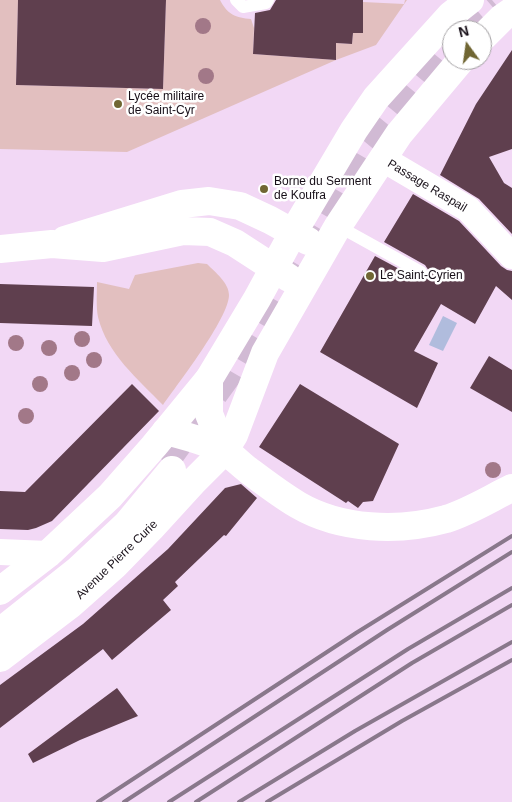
<!DOCTYPE html>
<meta charset="utf-8">
<style>
body{margin:0}
#map{position:relative;width:512px;height:802px;overflow:hidden;background:#f2d8f5;font-family:Helvetica,sans-serif}
canvas{display:block}
.north{position:absolute;left:442px;top:20px;width:50px;height:50px;box-sizing:border-box;background:#fff;border:1px solid #a29fa2;border-radius:50%;rotate:346deg;font-size:14px;font-weight:700;line-height:20px;text-align:center;color:#160e17}
.north::after{content:'';display:block;margin:auto;width:18px;height:22px;background:#706633;clip-path:polygon(50% 0,100% 100%,50% 72%,0 100%)}
</style>
<div id="map">
<canvas width="512" height="802"></canvas>
<div class="north">N</div>
</div>
<script>
const g = document.querySelector('canvas').getContext('2d');
g.lineJoin = 'round';
function fillPath(path, color) {
  g.fillStyle = color;
  g.fill(path, 'evenodd');
}
function strokePath(path, color, width, dash) {
  g.strokeStyle = color;
  g.lineWidth = width;
  g.lineCap = dash ? 'butt' : 'round';
  g.setLineDash(dash || []);
  g.stroke(path);
}
function drawText(font, color, halo, rows, align = 'center') {
  g.font = font + ' Helvetica,sans-serif';
  g.lineWidth = 5;
  g.setLineDash([]);
  g.textBaseline = 'middle';
  g.strokeStyle = halo;
  g.fillStyle = color;
  for (const [text, x, y, turn = 0] of rows) {
    g.save();
    g.translate(x, y);
    g.rotate((+turn || 0) * Math.PI / 180);
    g.textAlign = isNaN(turn) ? turn : align;
    if (halo) g.strokeText(text, 0, 0);
    g.fillText(text, 0, 0);
    g.restore();
  }
}
fillPath(new Path2D(`
 M0,0H18L16,85L163,89L166,0H220C227,14 236,18 251,19L254,28L253,54L336,60V43L352,44L353,33H363V2L404,4L405,0H407L376,45L336,60L127,152L0,149Z
 M198,263L207,264C215,272 229,283 229,295C229,318 177,385 163,405C138,379 107,354 98,317C96,307 97,293 97,282L129,289L135,275Z`), '#e2bfbf');
fillPath(new Path2D(`
 M443,316L457,323L443,351L429,345Z`), '#b0bcdd');
fillPath(new Path2D(`
 M18,0H166L163,89L16,85Z
 M276,0H363V33H353L352,44L336,43V60L253,54L255,13L270,10Z
 M512,50V149L489,157L504,183L512,188V234L479,199L440,175L476,104Z
 M413,194L459,221L501,266L507,270L512,271V300L496,286L475,324L441,304L414,351L438,363L417,408L320,352L375,256L418,279H425L428,276L429,271L425,265L384,242Z
 M0,284L94,287L92,326L0,323Z
 M489,356L512,370V412L470,388Z
 M132,384L159,411L52,521L36,528L28,530L0,529V491L25,492Z
 M300,384L399,444L373,501L363,502L358,508L348,501L346,503L259,447Z
 M241,484L257,498L226,536L224,535L175,582L178,586L163,600L171,610L112,660L103,649L0,728V685L83,624L168,549L225,488Z
 M117,688L138,716L80,740L33,763L28,754Z`), '#5f3f4e');
strokePath(new Path2D(`
 M457,30L492,0
 M165,462L229,373L363,142L452,34`), '#d1bad4', 28, [28, 14]);
strokePath(new Path2D(`
 M236,0L243,7L266,3L268,0
 M338,226L421,272`), '#fff', 12);
strokePath(new Path2D(`
 M383,159L468,209L512,256
 M0,552L48,554`), '#fff', 26);
strokePath(new Path2D(`
 M209,379V414L224,451
 M166,431C185,436 207,441 224,451C233,456 240,464 248,470C264,482 281,495 298,505C341,530 399,532 446,519C469,512 491,498 512,488`), '#fff', 28);
strokePath(new Path2D(`
 M482,38L502,18L512,11
 M65,240L182,204L209,201L240,206L270,220L308,241
 M0,249L52,244L103,248L183,231L210,232L235,243L289,278
 M0,591L48,554L110,496L154,446L209,379L257,299L293,233L354,130L376,98L451,15L470,0
 M0,632L78,570L127,524L172,470
 M0,658L71,604L115,565L151,528L194,481L224,451L234,435L265,353L338,226L399,134L461,60`), '#fff', 28);
strokePath(new Path2D(`
 M98,802L356,633L512,536
 M124,802L387,630L512,552
 M169,802L408,649L512,588
 M196,802L412,663L512,605
 M239,802L355,731L512,642
 M267,802L402,721L512,660`), '#89788b', 4);
g.fillStyle = '#a27888';
for (const [x, y] of [
 [203,26],
 [206,76],
 [82,339],
 [16,343],
 [49,348],
 [94,360],
 [72,373],
 [40,384],
 [26,416],
 [493,470]
]) {
  g.beginPath();
  g.arc(x, y, 8, 0, 2 * Math.PI);
  g.fill();
}
for (const [x, y, r, color] of [
 [118,104,5,"#706633"],
 [264,189,5,"#706633"],
 [370,276,5,"#706633"]
]) {
  const dot = new Path2D();
  dot.arc(x, y, r, 0, 2 * Math.PI);
  g.fillStyle = color;
  g.fill(dot);
  strokePath(dot, '#fff', 2);
}
drawText('12px', '#160e17', '#fff', [
 ["Lycée militaire",128,97],
 ["de Saint-Cyr",128,111],
 ["Borne du Serment",274,182],
 ["de Koufra",274,196],
 ["Le Saint-Cyrien",380,276]
], 'left');
drawText('12px', '#160e17', '#fff', [
 ["Passage Raspail",427,186,31],
 ["Avenue Pierre Curie",117,560,-44]
]);
</script>
